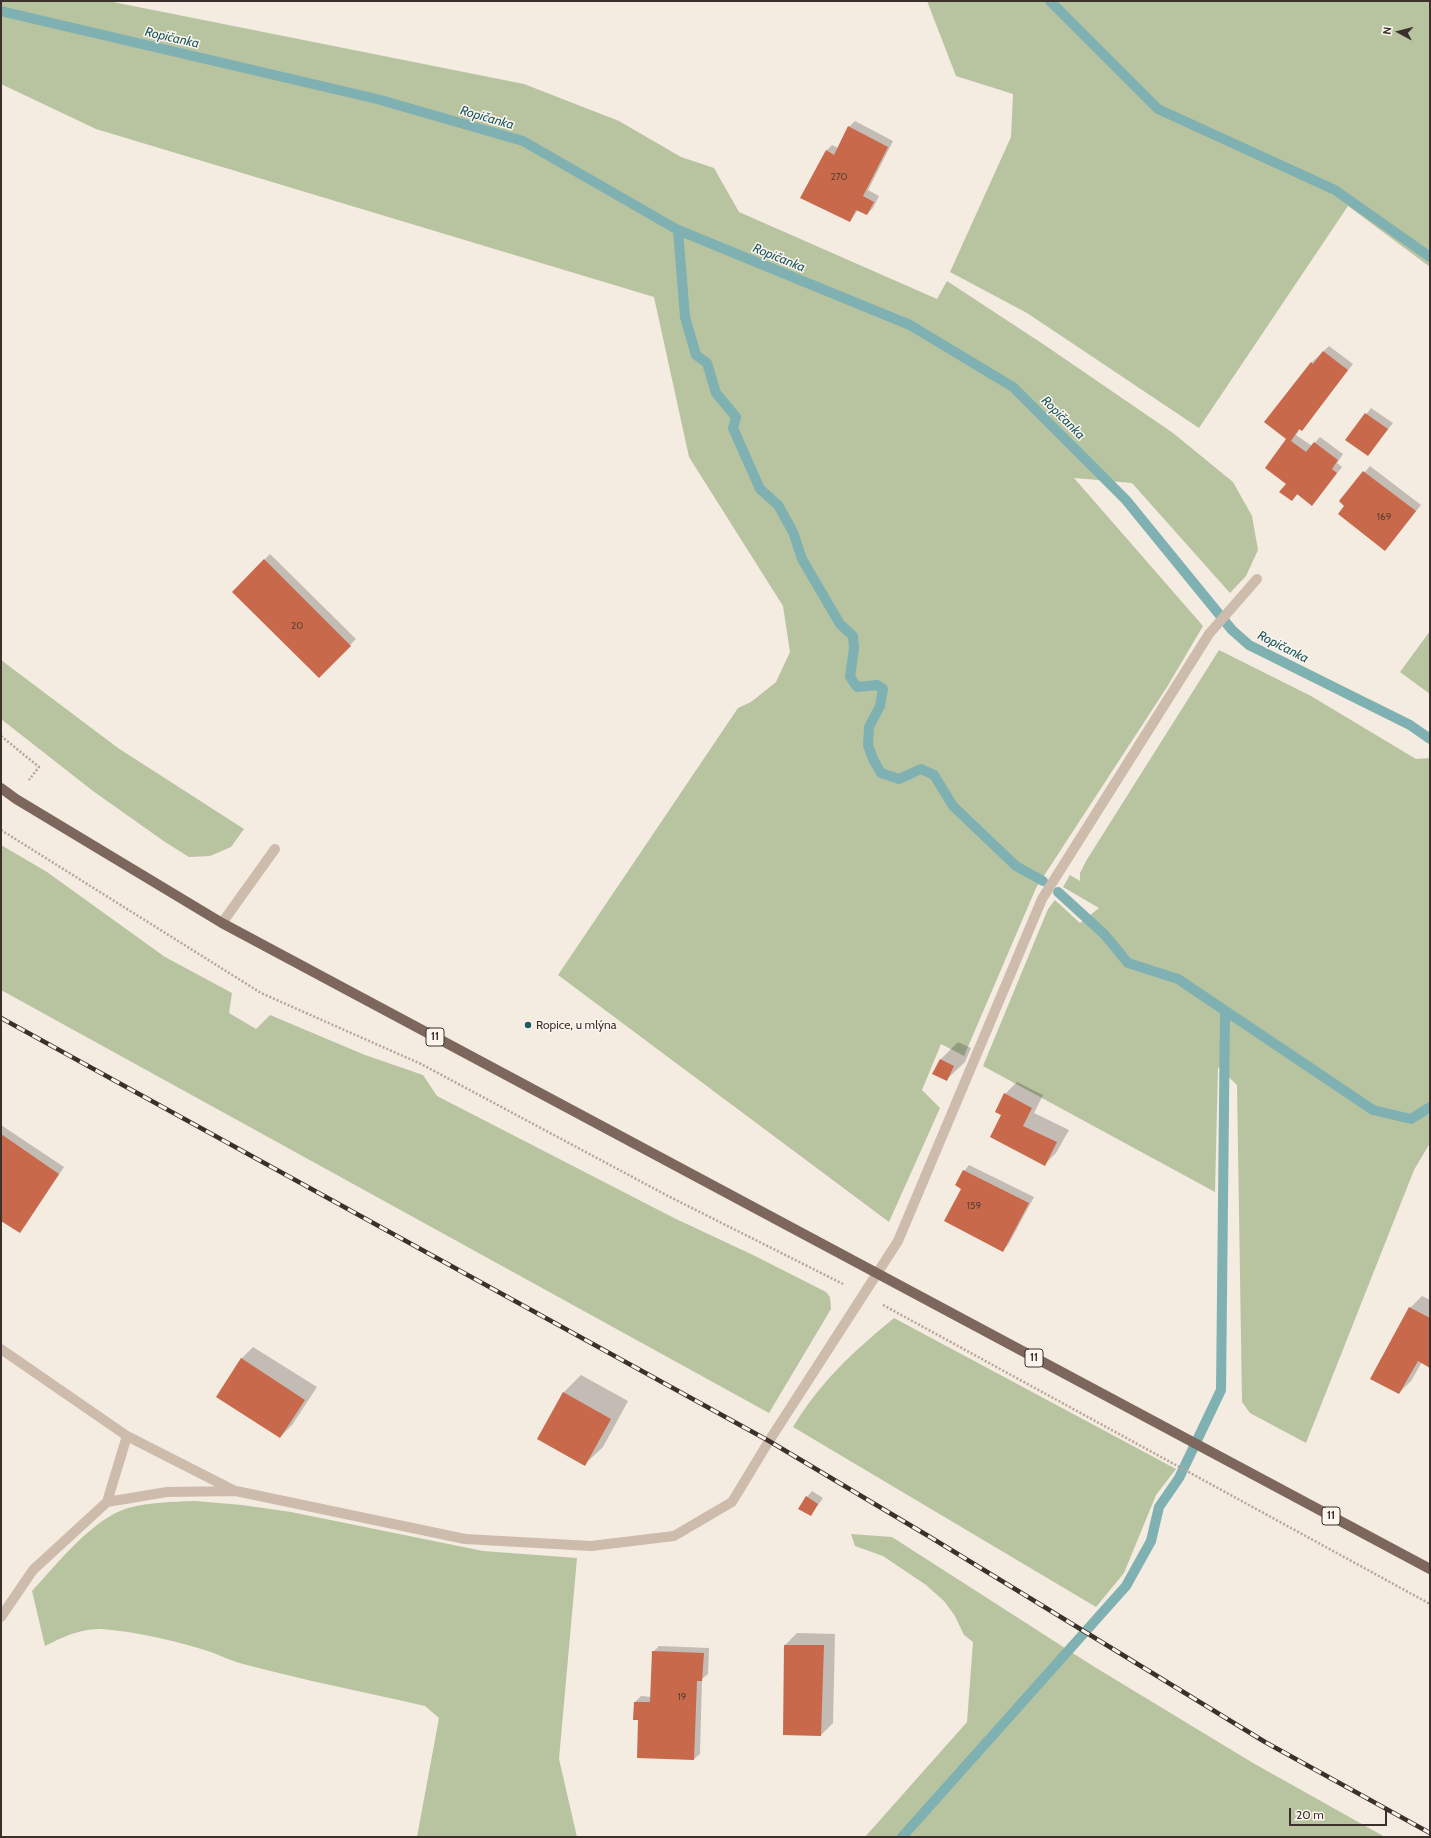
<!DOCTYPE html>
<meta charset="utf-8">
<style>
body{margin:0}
#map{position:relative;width:1431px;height:1838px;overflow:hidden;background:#f4ebe1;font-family:Cabin,sans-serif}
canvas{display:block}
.frame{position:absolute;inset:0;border:2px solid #3b302b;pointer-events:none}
.north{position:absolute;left:1379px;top:12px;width:40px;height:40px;-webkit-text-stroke:3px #fbf5ee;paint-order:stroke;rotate:277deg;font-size:11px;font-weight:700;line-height:16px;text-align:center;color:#3b302b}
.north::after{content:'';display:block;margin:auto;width:14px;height:18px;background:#3b302b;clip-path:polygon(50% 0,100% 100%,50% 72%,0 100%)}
.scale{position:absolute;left:1289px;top:1808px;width:98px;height:18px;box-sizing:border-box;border:2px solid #3b302b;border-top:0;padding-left:5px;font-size:12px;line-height:14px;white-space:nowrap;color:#3b302b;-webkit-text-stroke:3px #fbf5ee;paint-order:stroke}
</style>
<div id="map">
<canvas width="1431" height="1838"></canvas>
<div class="frame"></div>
<div class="north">N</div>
<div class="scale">20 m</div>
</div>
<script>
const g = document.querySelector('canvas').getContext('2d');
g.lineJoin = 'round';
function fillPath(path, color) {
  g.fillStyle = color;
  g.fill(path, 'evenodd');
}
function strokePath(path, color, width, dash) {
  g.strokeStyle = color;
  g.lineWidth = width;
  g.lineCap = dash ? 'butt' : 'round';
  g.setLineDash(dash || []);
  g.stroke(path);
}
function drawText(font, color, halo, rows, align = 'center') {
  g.font = font + ' Cabin,sans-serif';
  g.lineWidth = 3;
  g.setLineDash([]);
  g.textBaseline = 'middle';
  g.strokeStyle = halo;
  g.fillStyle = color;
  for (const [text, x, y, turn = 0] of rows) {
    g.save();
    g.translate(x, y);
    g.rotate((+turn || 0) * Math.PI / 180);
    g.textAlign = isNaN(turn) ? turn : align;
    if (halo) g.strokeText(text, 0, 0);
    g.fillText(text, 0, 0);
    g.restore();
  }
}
fillPath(new Path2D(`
 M1,1H108L524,84L619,121L681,157L714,168L739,212L937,299L947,281L1046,346L1173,433L1233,482L1252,516L1258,550L1246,576L1230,593L1132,483L1074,478L1203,626L1167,687L1036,888L964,1056L941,1044L922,1090L940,1108L889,1222L558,975L738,708L751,702L776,682L790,652L783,606L689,457L654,297L96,129L1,84Z
 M927,1H1430V267L1348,206L1199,428L1027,313L950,272L1011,137L1013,94L956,76Z
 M1430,631V694L1400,672Z
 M1219,650L1311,696L1416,759L1430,758V1143L1414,1170L1306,1443L1250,1413L1242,1402L1237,1085L1218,1067L1215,1192L983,1066L1048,909L1055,900L1080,923L1099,908L1063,887L1070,875L1080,881V873L1086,861Z
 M1,660L118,748L244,829L231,847L210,856L189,857L165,842L93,791L1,719Z
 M1,845L47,872L165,957L232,993L229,1013L256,1029L270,1015L365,1055L423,1075L437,1096L674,1218L753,1255L826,1292L830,1297L831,1309L769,1413L1,990Z
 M894,1318L1176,1469L1156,1495L1124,1573L1096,1607L793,1427C821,1381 853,1352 894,1318Z
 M195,1501L242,1505L291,1512L483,1551L577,1558L559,1759L577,1837H417L439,1718L425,1706C364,1692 303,1680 243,1664C232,1661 222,1656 211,1652C177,1641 138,1632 102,1629C82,1628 62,1637 45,1646L32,1591C57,1564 92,1519 128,1508C150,1502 172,1502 195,1501Z
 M851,1534L892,1537L1093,1666L1253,1763L1385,1837H865L967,1722L973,1642L964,1635L955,1616L944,1601L926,1585L883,1556L855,1546Z`), '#b8c4a0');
fillPath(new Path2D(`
 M855,121L893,141L868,190L879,196L873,208L867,214L858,210L850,221L826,151L832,145L838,148L849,127Z
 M1329,346L1353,364L1307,424L1302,430L1300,429L1296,435L1312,446L1320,437L1343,454L1337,463L1342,467L1317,499L1298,494L1292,500L1287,484L1288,439L1311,363Z
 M1371,408L1393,423L1368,455L1347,440Z
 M1370,466L1421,505L1385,550L1341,501Z
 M270,554L356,639L319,677L233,592Z
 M958,1042L971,1048L965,1062L947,1079L940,1060Z
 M1017,1082L1043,1095L1034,1113L1069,1130L1056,1153L1044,1165L1003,1114L1005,1094Z
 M1,1125L64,1167L25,1226L20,1232L1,1219Z
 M969,1165L1034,1197L1008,1245L1003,1250L962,1188L964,1171Z
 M1422,1296L1430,1300V1367L1422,1362L1411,1381L1399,1393L1372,1379L1410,1308Z
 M253,1347L317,1387L292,1425L280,1437L241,1359Z
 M581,1375L628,1401L603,1447L585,1464L563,1393Z
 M812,1491L823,1498L811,1515L807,1497Z
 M797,1633L835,1634L833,1723L821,1735L785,1645Z
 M659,1646L709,1648L708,1674L702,1679L700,1754L694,1759L639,1719L635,1702L641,1696L652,1697L653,1652Z`), '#0003');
strokePath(new Path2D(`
 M1050,1L1158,109L1335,190L1430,257
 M1,11L377,99L523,141L678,230L910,325L1013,387L1126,500L1232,630L1249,645L1410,725L1430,739
 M678,230L685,317L696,355L707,363L716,393L736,417L733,428L760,489L778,505L793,532L802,559L840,624L853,636L854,648L850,677L857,687L877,685L883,689L880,706L869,727L868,745L873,759L881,773L899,779L921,769L934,775L953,806L1016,866L1043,881
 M1058,892L1104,934L1128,963L1178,979L1373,1110L1411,1119L1430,1107
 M902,1837L1126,1586L1151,1541L1159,1507L1179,1478L1221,1390L1225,1012`), '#7fb0b2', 10);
fillPath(new Path2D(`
 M848,126L888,147L863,196L874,202L867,215L856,210L850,222L800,198L826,150L834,155Z
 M1323,351L1348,370L1302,431L1299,429L1291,441L1306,452L1314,442L1338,460L1332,469L1337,473L1312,506L1297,494L1292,501L1279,492L1286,484L1265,468L1286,439L1264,422L1311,362L1313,364Z
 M1365,413L1388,429L1368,456L1345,440Z
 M1363,471L1416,511L1385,551L1338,514L1344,506L1339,501Z
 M264,559L351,646L319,678L232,592Z
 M940,1059L954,1066L947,1081L932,1074Z
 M1004,1093L1032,1108L1023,1126L1057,1142L1045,1166L990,1137L1001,1115L995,1112Z
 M1,1134L59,1174L20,1233L1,1221Z
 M963,1170L1029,1203L1003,1252L944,1221L961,1189L955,1185Z
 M1409,1307L1430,1318V1368L1418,1361L1399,1394L1370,1379Z
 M241,1358L305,1400L280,1438L216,1397Z
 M563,1392L611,1419L585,1466L537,1439Z
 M806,1496L818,1504L811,1516L798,1509Z
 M784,1645H824L821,1736L783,1735Z
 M652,1651L704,1653L702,1681H697L694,1760L637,1758L638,1720H633L634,1702H650Z`), '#c8694b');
strokePath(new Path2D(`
 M1,736L39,767L29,780
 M1,830L261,993L421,1064L668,1196L843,1284
 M883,1305L1430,1604`), '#b9a596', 2.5, [2, 2]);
strokePath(new Path2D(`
 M222,923L275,849
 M1,1349L127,1436
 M107,1502L127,1436L235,1491
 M1,1617L33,1570L107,1502L167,1492L236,1491L465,1539L591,1546L674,1536L732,1502L769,1441L898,1241L1042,899L1209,634L1257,579`), '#cdbbac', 10);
strokePath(new Path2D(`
 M1,788L16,799L222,923L1430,1569`), '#7d675c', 10);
const rail = new Path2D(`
 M1,1018L769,1441L930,1537L1265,1742L1430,1833`);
strokePath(rail, '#3b302b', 4.5);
strokePath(rail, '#fbf5ee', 3, [9]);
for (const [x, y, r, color] of [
 [528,1025,4,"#1f5a5e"]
]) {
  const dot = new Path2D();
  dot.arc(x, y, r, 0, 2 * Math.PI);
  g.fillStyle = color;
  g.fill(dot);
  strokePath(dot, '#fbf5ee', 1.5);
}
drawText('10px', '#5e3e33', null, [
 ["270",839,177],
 ["169",1384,517],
 ["20",297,626],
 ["159",974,1206],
 ["19",682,1697]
]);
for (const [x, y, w] of [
 [435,1037,18],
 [1034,1358,18],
 [1331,1516,18]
]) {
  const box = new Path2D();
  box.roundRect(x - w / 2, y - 9, w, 18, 3);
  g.fillStyle = '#fbf5ee';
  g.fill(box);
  strokePath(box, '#3b302b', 1);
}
drawText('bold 11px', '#3b302b', null, [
 ["11",435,1037],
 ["11",1034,1358],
 ["11",1331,1516]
]);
drawText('12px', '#3b302b', '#fbf5ee', [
 ["Ropice, u mlýna",536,1025]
], 'left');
drawText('italic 13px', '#1f5a5e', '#fbf5ee', [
 ["Ropičanka",172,38,13],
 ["Ropičanka",487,118,16],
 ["Ropičanka",779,258,22],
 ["Ropičanka",1063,418,45],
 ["Ropičanka",1283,647,27]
]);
</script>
